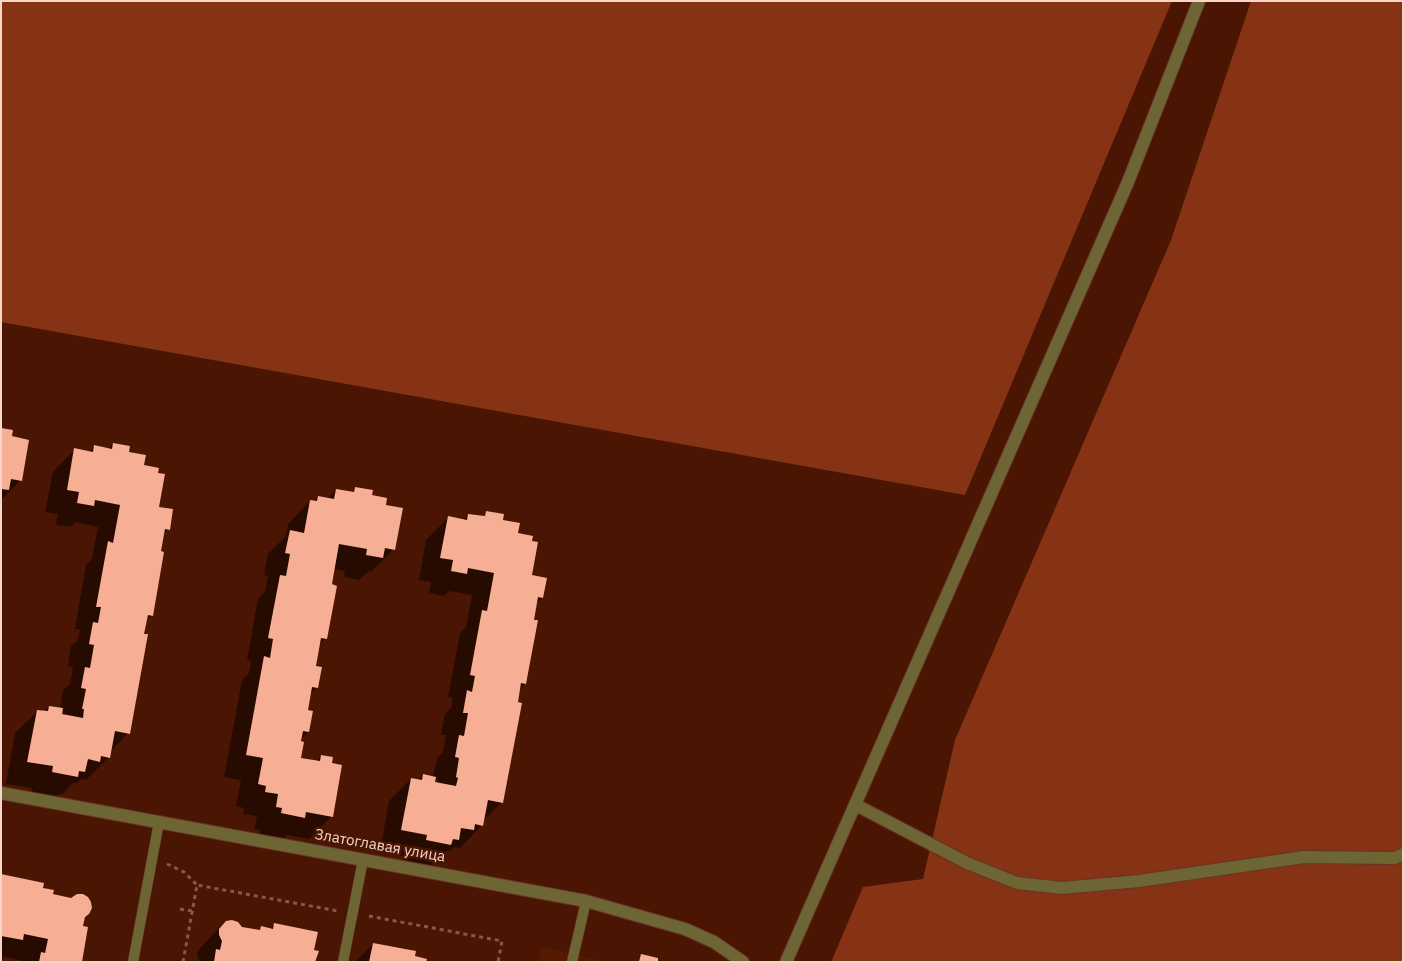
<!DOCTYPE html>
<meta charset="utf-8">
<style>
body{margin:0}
#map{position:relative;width:1404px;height:963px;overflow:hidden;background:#4a1502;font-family:"IBM Plex Sans",sans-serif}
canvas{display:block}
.frame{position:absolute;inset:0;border:2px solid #f8d4c9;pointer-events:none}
</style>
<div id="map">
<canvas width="1404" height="963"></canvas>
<div class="frame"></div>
</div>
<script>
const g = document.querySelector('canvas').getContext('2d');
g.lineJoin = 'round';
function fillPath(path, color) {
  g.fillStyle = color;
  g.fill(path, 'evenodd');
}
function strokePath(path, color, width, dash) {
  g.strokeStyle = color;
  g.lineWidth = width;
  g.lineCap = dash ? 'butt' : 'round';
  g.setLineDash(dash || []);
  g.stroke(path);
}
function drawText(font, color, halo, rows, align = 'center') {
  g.font = font + ' "IBM Plex Sans",sans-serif';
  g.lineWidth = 5;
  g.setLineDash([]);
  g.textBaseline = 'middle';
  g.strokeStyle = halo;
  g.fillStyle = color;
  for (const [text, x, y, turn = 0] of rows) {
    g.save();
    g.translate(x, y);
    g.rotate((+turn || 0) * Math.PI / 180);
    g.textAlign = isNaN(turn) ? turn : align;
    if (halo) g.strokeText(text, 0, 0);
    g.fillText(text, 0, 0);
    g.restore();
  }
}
fillPath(new Path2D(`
 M541,947L608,962H538Z`), '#561902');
fillPath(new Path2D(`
 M1,1H1172L965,495L1,322Z
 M1251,1H1403V962H831L863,887L923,879L955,740L1171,240Z`), '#853314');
fillPath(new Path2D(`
 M1,429L10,437L28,441L20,481L1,500Z
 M113,444L128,453L143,466L157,508L168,529L162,536L152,615L145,622L128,733L110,752L109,757L86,780L81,779L76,783H73L62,794H59L54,798L31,794L32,788L6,784L15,733L38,711L44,712L49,707L60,709L63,690L70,684L73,667L68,666L71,646L78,640L80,629H75L86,565L92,559L98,527L75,522L70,527L56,525L58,514L45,512L53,472L75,449L89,452L95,447L108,449ZM61,711H64L63,716L60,715Z
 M355,488L384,506L394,549L372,571H369L359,580L344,577L345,571L333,569L326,638L318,646L314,667L317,687L309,695L306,711L308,732L301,739L300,759L316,761L321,756L332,816L309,839L287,835L282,840L259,835L260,830L254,829L257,816L243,814L244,808L236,806L241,780L224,777L242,680L249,673L251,661L247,660L258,599L265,591L268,576L264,575L268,554L286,536L288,524L310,501L313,502L318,497L327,499L336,490L351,493Z
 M487,513L501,521L517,534L531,576L542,598L536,604L525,683L519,690L502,802L483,821L482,825L460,848L455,847L450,851H447L435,862H433L428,867L404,862L405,857L380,852L389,801L411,779L418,780L423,775L433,777L437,759L443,752L446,735H441L445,714L451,708L453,698L448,697L460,633L466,627L472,595L449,591L444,596L429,593L431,582L419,580L426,540L448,518L463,520L469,515L482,517ZM435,779L438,780L437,784L434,783Z
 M1,876L41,889L83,918L80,962H27L5,957L1,960Z
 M222,925L258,931L261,928L270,930L274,925L313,951L314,962H199L197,953L200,948Z
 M373,944L414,957L425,962H355Z`), '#0007');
fillPath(new Path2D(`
 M1,428L13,430L12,436L29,440L22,481L11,479L9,490L1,489Z
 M113,443L130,446L129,452L146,455L144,465L159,468L158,473L165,474L159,507L173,509L170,530L165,529L161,551L164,552L153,616L148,615L144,634H148L130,734L115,731L110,758L101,756L100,762L88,759L85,772L79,771L78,777L52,772L53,766L27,762L37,710L48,711L49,706L63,708L62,714L83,718L84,709H82L86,689L81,688L85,667L90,668L94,645L89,644L93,622L98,623L101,607H96L108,541L113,543L120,505L95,500L94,506L77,503L79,492L67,490L74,448L93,452L94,445L112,449Z
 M355,487L373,490L372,495L387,498L386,505L403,508L395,550L385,548L383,558L366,555L367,549L339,544L332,584L337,586L327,639L321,638L316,666L322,667L318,688L312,687L308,710L313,711L309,732L303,731L301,741L304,742L301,758L320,761L321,755L333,757L332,763L342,765L333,817L306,812L305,818L281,813L282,808L276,807L278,794L265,792L266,786L258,784L263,758L246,755L264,656L270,658L273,639L268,638L280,575L286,576L290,554L285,553L290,530L304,533L310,500L317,501L318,496L334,499L336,489L354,492Z
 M486,511L504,514L503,520L520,523L518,533L533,536L532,541L538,542L532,575L547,578L543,598L538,597L534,620H538L526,684L521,683L518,702L522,703L503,803L488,800L483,826L475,824L474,830L461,828L459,840L453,839L451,845L426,840L427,835L401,830L411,778L422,780L423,774L436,777L435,782L456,786L458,778L456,777L459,758L455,757L459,735L464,736L468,713H463L467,690L472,692L475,676L470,675L482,610L487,611L494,573L468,568L467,574L451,571L453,560L440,558L448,516L467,520L468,514L485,516Z
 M1,874L44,883L43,888L54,890L53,894L71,898L77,894H83L88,897L91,902L92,908L89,914L85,917L83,926L88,927L82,962H39L41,952L45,953L48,939L24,934L23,940L1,936Z
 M232,920L238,922L242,927L260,930L261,926L273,929L274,923L318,932L314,950L319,951L315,962H214L216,949L220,950L222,941L219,935V929L226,921Z
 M373,943L416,951L415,956L427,959L426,962H369Z
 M641,954L658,958V962H639Z`), '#f6ae95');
const service = new Path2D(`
 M133,962L159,822
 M343,962L363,860
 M572,962L586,901`);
const minor = new Path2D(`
 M1,793L586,901L685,929L714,942L743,962
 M856,805L967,863L1017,883L1062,888L1139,881L1304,857L1395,858L1403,854
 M786,962L1128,182L1199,1`);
strokePath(service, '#663422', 11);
strokePath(minor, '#663422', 14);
strokePath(new Path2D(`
 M167,864L184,872L197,885
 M180,909L192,911
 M369,916L502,941L498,962
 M183,962L197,885L338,911`), '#875848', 3, [4, 4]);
strokePath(service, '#6e6534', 10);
strokePath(minor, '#6e6534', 12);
drawText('15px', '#f8d4c9', '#4a1502', [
 ["Златоглавая улица",380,846,10]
]);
</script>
